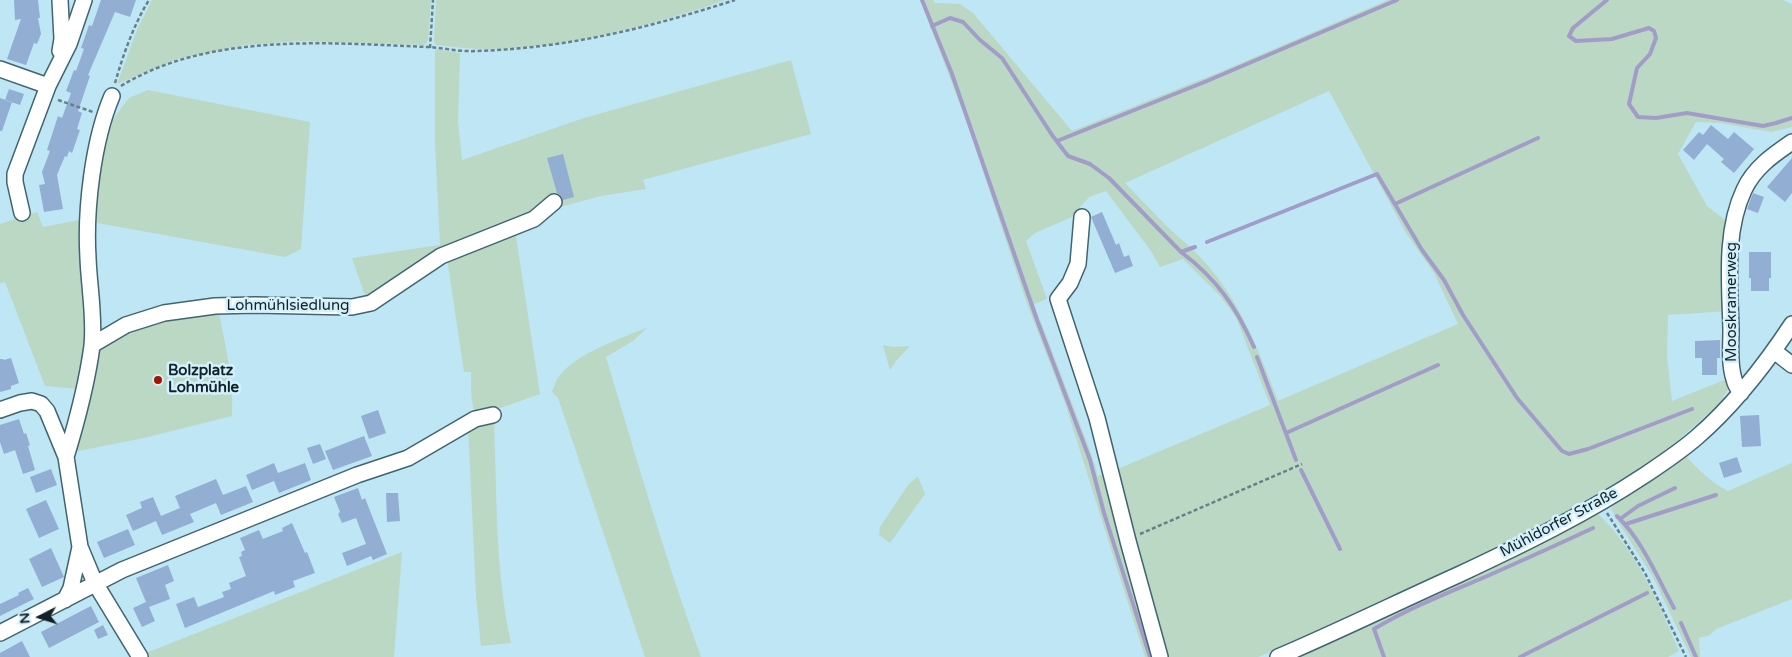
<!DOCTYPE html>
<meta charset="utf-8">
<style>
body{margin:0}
#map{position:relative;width:1792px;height:657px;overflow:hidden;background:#bfe6f4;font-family:"Varela Round",sans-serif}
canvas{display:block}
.north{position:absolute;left:15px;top:592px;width:50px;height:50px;-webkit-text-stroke:4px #d3f1fd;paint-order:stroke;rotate:265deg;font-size:14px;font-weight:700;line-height:20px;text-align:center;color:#132127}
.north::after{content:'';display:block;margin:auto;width:18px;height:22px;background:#132127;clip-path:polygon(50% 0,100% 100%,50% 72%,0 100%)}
</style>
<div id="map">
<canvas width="1792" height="657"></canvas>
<div class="north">N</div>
</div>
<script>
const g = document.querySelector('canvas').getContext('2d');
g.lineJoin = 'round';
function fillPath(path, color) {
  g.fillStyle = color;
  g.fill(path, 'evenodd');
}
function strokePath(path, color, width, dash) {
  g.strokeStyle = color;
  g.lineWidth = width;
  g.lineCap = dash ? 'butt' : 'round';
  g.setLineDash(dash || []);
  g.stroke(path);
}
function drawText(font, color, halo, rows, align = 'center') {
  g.font = font + ' "Varela Round",sans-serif';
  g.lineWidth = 5;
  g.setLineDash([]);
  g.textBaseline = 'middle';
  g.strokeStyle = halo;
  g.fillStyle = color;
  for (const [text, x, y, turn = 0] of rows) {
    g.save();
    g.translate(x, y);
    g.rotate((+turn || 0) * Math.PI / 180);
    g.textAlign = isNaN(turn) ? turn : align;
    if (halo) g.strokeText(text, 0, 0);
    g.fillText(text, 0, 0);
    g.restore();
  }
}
fillPath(new Path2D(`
 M152,0H431L428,40L425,45L299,41L245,45L177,59L117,84L137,30Z
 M436,0H726C650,26 570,47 489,49C471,49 453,47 436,45L434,42Z
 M920,0H933L935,3L960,4L973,13L1072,131L1220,72L1388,0H1783L1792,4V127L1771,132L1720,123L1696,122L1678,154L1707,206L1729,223L1727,311L1668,315L1667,357L1672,401L1727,379L1729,388L1718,405L1669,448L1637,471L1598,495L1529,533L1366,611L1258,657H1164L1115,470L1270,405L1236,317L1220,296L1183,259L1160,267L1151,251L1106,191L1089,197L1072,217L1035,233L1026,241L1047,299L1034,304L1091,453L1098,476L1109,472L1158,657H1145L1064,400L1026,301L965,117ZM1329,91L1406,233L1434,273L1458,324L1278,401C1259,351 1240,300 1203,260C1194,250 1183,241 1173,232C1156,216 1141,199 1125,183Z
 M435,49L460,53L458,122L462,160L584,118L791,60L811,134L643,180L646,189L601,196L560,207L485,235L367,301L352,258L440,245L435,144Z
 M148,90L310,122L301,249L285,257L92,222L106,128L129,98Z
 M37,212L43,227L85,219L89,322L79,389L45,386L5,282L0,283V224Z
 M515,230L540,394L489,412L477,413C469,405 472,384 471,372H464L447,258Z
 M218,308C225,345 234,379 232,416L144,438L68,453L92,345L126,325Z
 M648,327L633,341L606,357C636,457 665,558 701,657H645L558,398L552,392C554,387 556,379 560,375C580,351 621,339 648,327Z
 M883,345L893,347L910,346L896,361L890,370Z
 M494,421C497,493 495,572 511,643L481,646L476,596L468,425Z
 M1684,454C1698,469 1710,482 1728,491L1792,463V599L1716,629L1710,635L1699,638L1700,657H1691L1653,577L1615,517L1611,508L1613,505L1639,489Z
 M918,476L925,494L890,543L879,535L880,527L908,485Z
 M1596,512C1635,548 1659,603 1679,651L1668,657H1295Z
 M402,552L394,657H148L146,653Z`), '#bad8c3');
strokePath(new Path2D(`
 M922,0L952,74L1037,320L1090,460L1104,513L1150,657
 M1607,0L1573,28L1569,36L1576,41L1612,39L1649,28L1654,31L1656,38L1650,54L1637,68L1629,104L1638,117L1656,118L1687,113L1763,126L1776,123L1792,118
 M932,26L950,18L963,22L980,40L1002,58L1052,135L1068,156L1090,164L1109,178L1181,252C1217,279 1236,307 1254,347
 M1057,141L1207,81L1397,0
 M1395,204L1538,138
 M1207,242L1377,174L1422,250L1444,280L1463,315L1517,398L1562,451L1569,454L1588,449L1692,409
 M1181,252L1195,247
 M1257,357L1296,460
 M1286,433L1438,365
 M1301,470L1340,549
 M1617,516C1642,540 1657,577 1674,608
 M1620,519L1638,506L1675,488
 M1626,524L1716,495
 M1681,623L1696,657
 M1384,657L1374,629C1409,608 1447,593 1485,577C1521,561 1557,545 1593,528
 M1520,657L1647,593`), '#a29dc8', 4);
fillPath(new Path2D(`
 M14,0H38L40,18H38L41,34L37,44L34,43L26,65L7,59L21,19L15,20Z
 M101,0H136L130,17L115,12L88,75L90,76L78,111L82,113L77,129L80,130L72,153L69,151L67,157L65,156L57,175L63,209L44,212L39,185L45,184L42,172L50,151L47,150L58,116L62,118L71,93L66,91L74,70L76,71L84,49L81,48L89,25L92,26Z
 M9,89L24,94L20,105L5,100Z
 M0,98L12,102L2,131H0Z
 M1711,125L1728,139L1734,132L1754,149L1734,173L1721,162L1724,159L1707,144L1694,160L1683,150L1699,132L1703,135Z
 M563,154L574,197L563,200L561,196L557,193L547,158Z
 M1792,158V193L1785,202L1767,187Z
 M1753,193L1764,197L1758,213L1747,209Z
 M1102,212L1116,245L1119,243L1124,257L1129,255L1133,266L1115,273L1091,217Z
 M1749,252H1771V278H1769V291H1751V278H1749Z
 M1720,340V358H1717V375H1702V358H1695V341Z
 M11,358L19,383L11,386V389L0,392V359H3L4,360Z
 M378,410L386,433L369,439L361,416Z
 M1759,415L1761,446L1742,447L1740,416Z
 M19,419L24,434L26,433L30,445L28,446L35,470L23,474L15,450L4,454L0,442V425Z
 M364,436L372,456L333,470L325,451Z
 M320,444L326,459L313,464L307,448Z
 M1737,457L1742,472L1724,478L1719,463Z
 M274,463L278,473L305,463L311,480L279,493L274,481L252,490L246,475Z
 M51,469L57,485L36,493L30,477Z
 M216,479L223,495L246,486L253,502L221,515L216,503L190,514L194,522L162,535L156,521L133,531L126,515L142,508L140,502L153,497L161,516L180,508L175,496Z
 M358,488L362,500L365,498L387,554L373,560L371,556L347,566L342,553L366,544L356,518L342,523L338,514L340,512L334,497Z
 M386,493H398L400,521L387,522Z
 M46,500L59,529L39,538L26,509Z
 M292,523L305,553L307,552L315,573L293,581L295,587L275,595L274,591L185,628L176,604L194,597L198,607L224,597L222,592L231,589L229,583L246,576L239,557L242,556L241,552L245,550L240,538L259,530L263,539L283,531L282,528Z
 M128,529L135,545L104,558L97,542Z
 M51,548L64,577L42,587L29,559Z
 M168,565L174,581L165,585L170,599L149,607L155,621L142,627L133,608L146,602L136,578Z
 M28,588L34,599L0,616V604L19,595L18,593Z
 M91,606L99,622L49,648L41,632Z
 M103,625L108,635L98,639L94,630Z
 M22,641L30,657H0V653Z`), '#92aed3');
const minor = new Path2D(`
 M60,0L62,39L60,51
 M0,69L48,86
 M22,213L15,182V174L48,86L69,44L84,0
 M1082,217L1078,264L1070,283L1058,299L1097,418L1128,541L1160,657
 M92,345L126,325L164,313L215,306L255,305L352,307L371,303L441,256L534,219L554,202
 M1774,351L1792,365
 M1741,393C1738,389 1735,384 1734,379C1729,364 1731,345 1731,330C1730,285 1724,232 1744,190C1754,168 1773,155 1792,142
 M0,410L20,403L32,401L41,404L47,411L66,457L80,547L95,583L140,657
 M66,457C77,421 87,383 92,346C95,317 89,286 88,258C85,209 93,141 112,96
 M65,600L71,588L80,547
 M0,633L122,570L357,475L408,458L475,419L493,415
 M1278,657C1339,631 1398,602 1458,575C1522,545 1586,514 1645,475C1663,463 1681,451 1697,437C1735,404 1765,365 1792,324`);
strokePath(minor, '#416471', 18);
strokePath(new Path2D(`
 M430,48L433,0
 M115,83C123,55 134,24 149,0
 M121,86C209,32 329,43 428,47C444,48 460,52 477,51C568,48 648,28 735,0
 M58,100L93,112
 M1607,513L1645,573L1686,657
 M1140,534L1302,464`), '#66808a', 2.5, [4, 2.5]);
strokePath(minor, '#fff', 15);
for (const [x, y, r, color] of [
 [158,380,5,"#a61400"]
]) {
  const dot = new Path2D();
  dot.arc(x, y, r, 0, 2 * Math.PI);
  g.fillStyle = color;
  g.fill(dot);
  strokePath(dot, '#d3f1fd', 2);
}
drawText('15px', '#132127', '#d3f1fd', [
 ["Mooskramerweg",1732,302,-90],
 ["Lohmühlsiedlung",288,306],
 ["Mühldorfer Straße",1559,523,-28]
]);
drawText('bold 15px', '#132127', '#d3f1fd', [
 ["Bolzplatz",168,371],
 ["Lohmühle",168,388]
], 'left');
</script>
